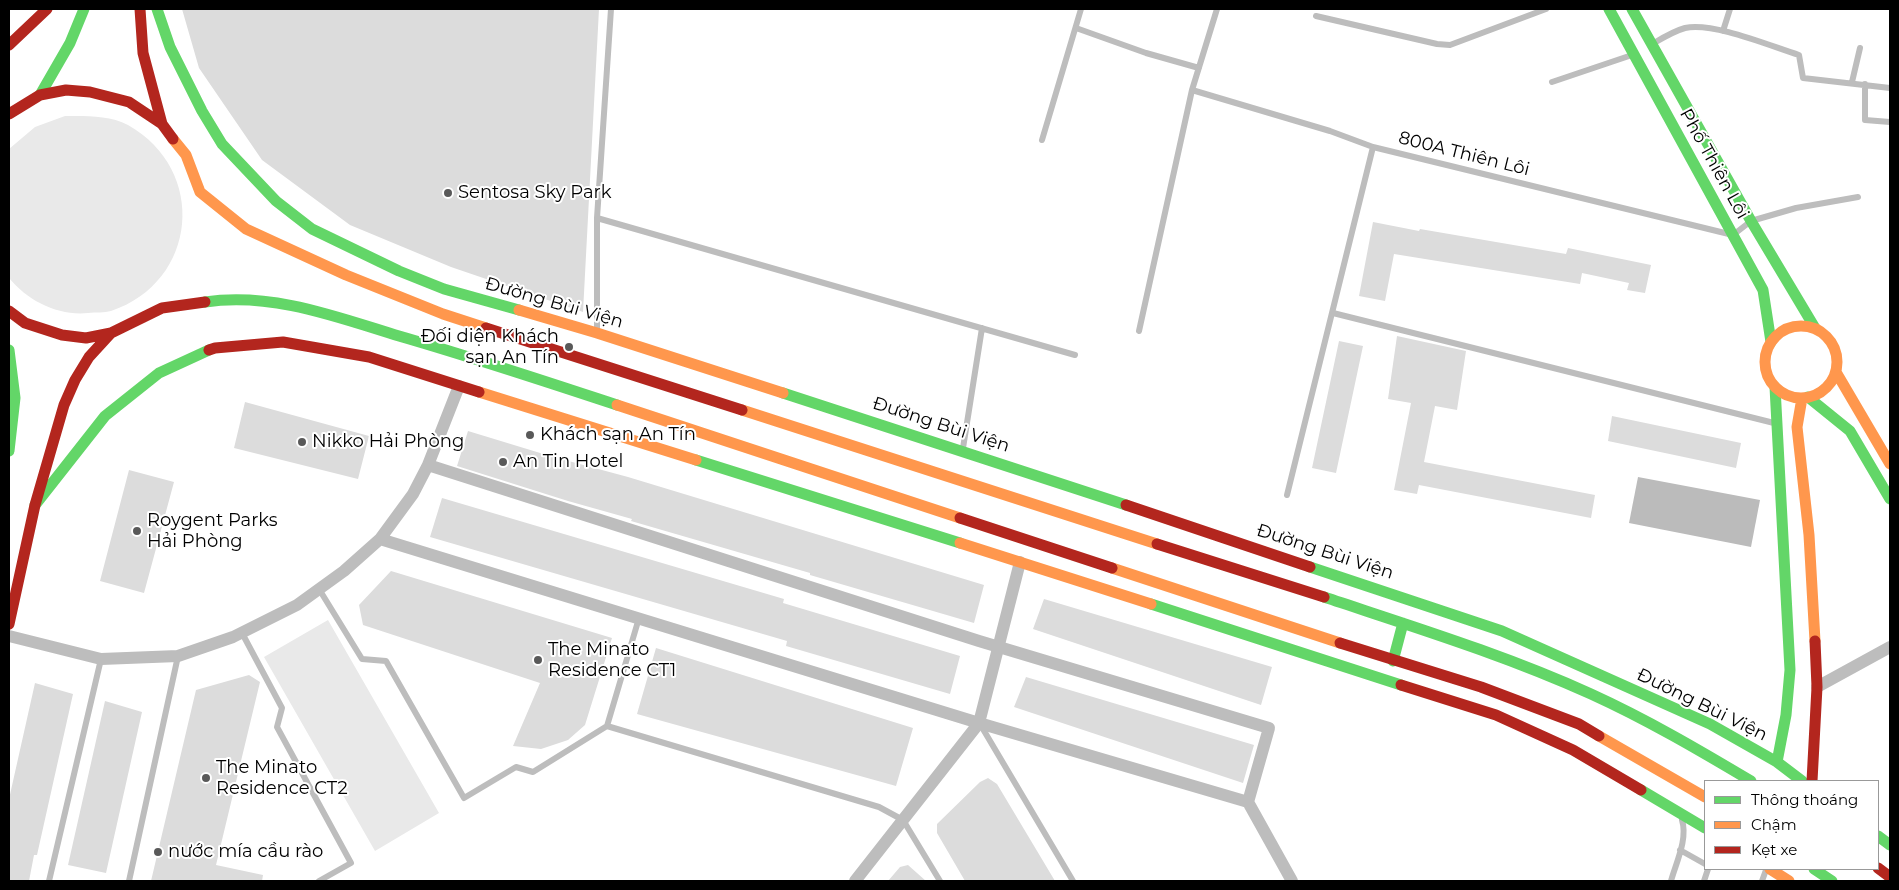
<!DOCTYPE html>
<meta charset="utf-8">
<style>
body{margin:0}
#map{position:relative;width:1899px;height:890px;overflow:hidden;background:#fff;font-family:Montserrat,sans-serif}
canvas{display:block}
.frame{position:absolute;inset:0;border:10px solid #000;pointer-events:none}
.legend{position:absolute;left:1704px;top:780px;width:175px;height:90px;box-sizing:border-box;background:#fff;border:1px solid #999;margin:0;padding:6px 9px;list-style:none;font-size:15px;color:#000}
.legend li{display:flex;align-items:center;gap:10px;height:25px}
.legend b{width:25px;border:1px solid #999}
</style>
<div id="map">
<canvas width="1899" height="890"></canvas>
<div class="frame"></div>
<ul class="legend">
<li><b style="height:6px;background:#63d668"></b>Thông thoáng</li>
<li><b style="height:6px;background:#ff974d"></b>Chậm</li>
<li><b style="height:6px;background:#b3261e"></b>Kẹt xe</li>
</ul>
</div>
<script>
const g = document.querySelector('canvas').getContext('2d');
g.lineJoin = 'round';
function fillPath(path, color) {
  g.fillStyle = color;
  g.fill(path, 'evenodd');
}
function strokePath(path, color, width, dash) {
  g.strokeStyle = color;
  g.lineWidth = width;
  g.lineCap = dash ? 'butt' : 'round';
  g.setLineDash(dash || []);
  g.stroke(path);
}
function drawText(font, color, halo, rows, align = 'center') {
  g.font = font + ' Montserrat,sans-serif';
  g.lineWidth = 4;
  g.setLineDash([]);
  g.textBaseline = 'middle';
  g.strokeStyle = halo;
  g.fillStyle = color;
  for (const [text, x, y, turn = 0] of rows) {
    g.save();
    g.translate(x, y);
    g.rotate((+turn || 0) * Math.PI / 180);
    g.textAlign = isNaN(turn) ? turn : align;
    if (halo) g.strokeText(text, 0, 0);
    g.fillText(text, 0, 0);
    g.restore();
  }
}
fillPath(new Path2D(`
 M65,116C86,116 109,115 128,125C208,170 198,282 111,311C104,313 96,312 88,313C58,316 28,301 9,278V149L35,127Z
 M328,620L439,813L375,851L264,657Z`), '#e9e9e9');
fillPath(new Path2D(`
 M1638,477L1760,500L1751,547L1629,523Z`), '#bbb');
fillPath(new Path2D(`
 M182,9H599L583,312L451,267L350,225L262,160L199,68Z
 M1373,222L1419,231L1420,229L1566,254L1568,248L1651,265L1645,293L1627,290L1629,283L1582,273L1580,284L1394,254L1385,301L1359,296Z
 M1397,336L1466,351L1457,410L1435,406L1424,462L1595,495L1591,518L1419,485L1417,494L1394,490L1411,403L1388,399Z
 M1339,341L1363,346L1336,473L1312,468Z
 M245,402L369,436L358,479L234,448Z
 M1612,416L1741,443L1736,468L1608,441Z
 M468,431L550,456L628,477L984,585L974,623L810,575V573L631,521L632,519L568,501L457,466Z
 M129,470L174,482L144,593L100,581Z
 M442,498L784,599L783,603L960,656L950,694L786,646L787,641L430,537Z
 M391,571L612,638L585,725L568,740L541,749L513,746L540,683L363,625L359,605Z
 M1044,599L1272,667L1261,705L1033,629Z
 M656,648L913,728L896,786L637,714Z
 M249,675L260,682L216,865L263,875L262,881H151L196,690Z
 M1026,677L1254,745L1243,783L1014,707Z
 M35,683L73,694L37,855H34L29,881H9V799Z
 M105,701L142,712L106,873L68,865Z
 M988,778L997,784L1055,881H965L937,833V824L980,782Z
 M908,865L926,881H888L900,867Z`), '#dcdcdc');
strokePath(new Path2D(`
 M1316,16L1437,44L1450,45L1546,9
 M1076,28L1146,53L1199,68
 M1723,31L1730,9
 M1654,43C1664,37 1674,31 1685,28C1714,22 1770,46 1799,55L1803,78L1890,88
 M1552,82L1632,55
 M1852,82L1860,48
 M1865,84V120L1890,122
 M1192,90L1330,131L1373,147L1733,235L1751,221L1796,208L1858,197
 M1042,140L1081,9
 M597,218L1075,355
 M1333,313L1774,423
 M597,330V218L611,9
 M1139,331L1192,90L1217,9
 M963,448L982,328
 M1287,495L1373,147
 M319,589L362,659L386,661L464,798L516,767L533,772L607,726
 M639,618L607,726L879,807L903,820L940,881
 M242,633L282,708L277,727L351,863L319,881
 M980,724L1073,881
 M1680,850L1705,864
 M49,881L101,659
 M129,881L178,656
 M1671,881C1676,863 1688,839 1682,820
 M1704,881L1708,869
 M1762,881L1766,870`), '#bdbdbd', 6);
strokePath(new Path2D(`
 M428,465L979,641L1269,728L1248,802
 M380,539L979,723L1248,802L1292,881
 M9,636L101,659L178,656L233,637L297,605L344,571L380,539L413,494L428,465L459,386
 M1817,687L1890,647
 M855,881L979,723L1020,562`), '#bdbdbd', 12);
strokePath(new Path2D(`
 M157,9L170,47L202,111L222,144L276,201L312,229L399,271L444,289L519,310
 M1609,9L1763,290L1771,342
 M1632,9L1751,221L1815,328
 M40,95L70,43L84,9
 M205,302C272,292 337,317 399,336C472,357 544,381 617,405
 M9,350L15,398L9,451
 M1775,387L1790,670L1786,715L1777,762
 M783,393L1126,505
 M1808,397L1850,431L1890,499
 M696,460L960,543
 M35,505L105,416L159,373L209,350
 M1310,567L1502,631L1710,724L1777,762L1802,781
 M1324,597C1414,627 1505,655 1591,694C1646,719 1699,750 1751,781
 M1151,604L1401,685
 M1393,661L1403,623
 M1641,790L1705,828
 M1878,836L1890,845
 M1814,869L1832,881`), '#63d668', 11);
strokePath(new Path2D(`
 M173,139L186,155L200,192L246,229L346,275L443,314L486,328
 M519,310L597,333L783,393
 M1765 362a36 36 0 1 1 72 0a36 36 0 1 1-72 0Z
 M1836,372L1890,464
 M479,392L696,460
 M1802,398L1797,427L1809,535L1815,641
 M617,405L960,518
 M742,410L1157,544
 M960,543L1151,604
 M1112,568L1340,643
 M1599,736L1705,797
 M1770,869L1789,881`), '#ff974d', 11);
strokePath(new Path2D(`
 M140,9L143,53L162,124
 M9,45L47,9
 M9,114L40,95L66,90L90,92L129,102L162,124L173,139
 M9,311L25,323L62,335L86,338L111,333L162,308L205,302
 M486,328L742,410
 M209,350L215,348L283,342L369,357L479,392
 M1126,505L1310,567
 M960,518L1112,568
 M1157,544L1324,597
 M9,624L35,505L64,405L75,380L89,357L111,333
 M1340,643L1481,687L1579,724L1599,736
 M1401,685L1496,715L1573,750L1641,790
 M1812,781L1817,687L1815,641
 M1878,868L1890,877`), '#b3261e', 11);
for (const [x, y, r, color] of [
 [448,193,5,"#595959"],
 [569,347,5,"#595959"],
 [530,435,5,"#595959"],
 [302,442,5,"#595959"],
 [503,462,5,"#595959"],
 [137,531,5,"#595959"],
 [538,660,5,"#595959"],
 [206,778,5,"#595959"],
 [158,852,5,"#595959"]
]) {
  const dot = new Path2D();
  dot.arc(x, y, r, 0, 2 * Math.PI);
  g.fillStyle = color;
  g.fill(dot);
  strokePath(dot, '#fff', 2);
}
drawText('18px', '#000', '#fff', [
 ["800A Thiên Lôi",1464,154,14],
 ["Phố Thiên Lôi",1714,164,61],
 ["Đường Bùi Viện",554,303,16],
 ["Đường Bùi Viện",941,425,18],
 ["Đường Bùi Viện",1325,552,18],
 ["Đường Bùi Viện",1702,705,26]
]);
drawText('18px', '#000', '#fff', [
 ["Sentosa Sky Park",458,193],
 ["Đối diện Khách",559,337,"right"],
 ["sạn An Tín",559,358,"right"],
 ["Khách sạn An Tín",540,435],
 ["Nikko Hải Phòng",312,442],
 ["An Tin Hotel",513,462],
 ["Roygent Parks",147,521],
 ["Hải Phòng",147,542],
 ["The Minato",548,650],
 ["Residence CT1",548,671],
 ["The Minato",216,768],
 ["Residence CT2",216,789],
 ["nước mía cầu rào",168,852]
], 'left');
</script>
